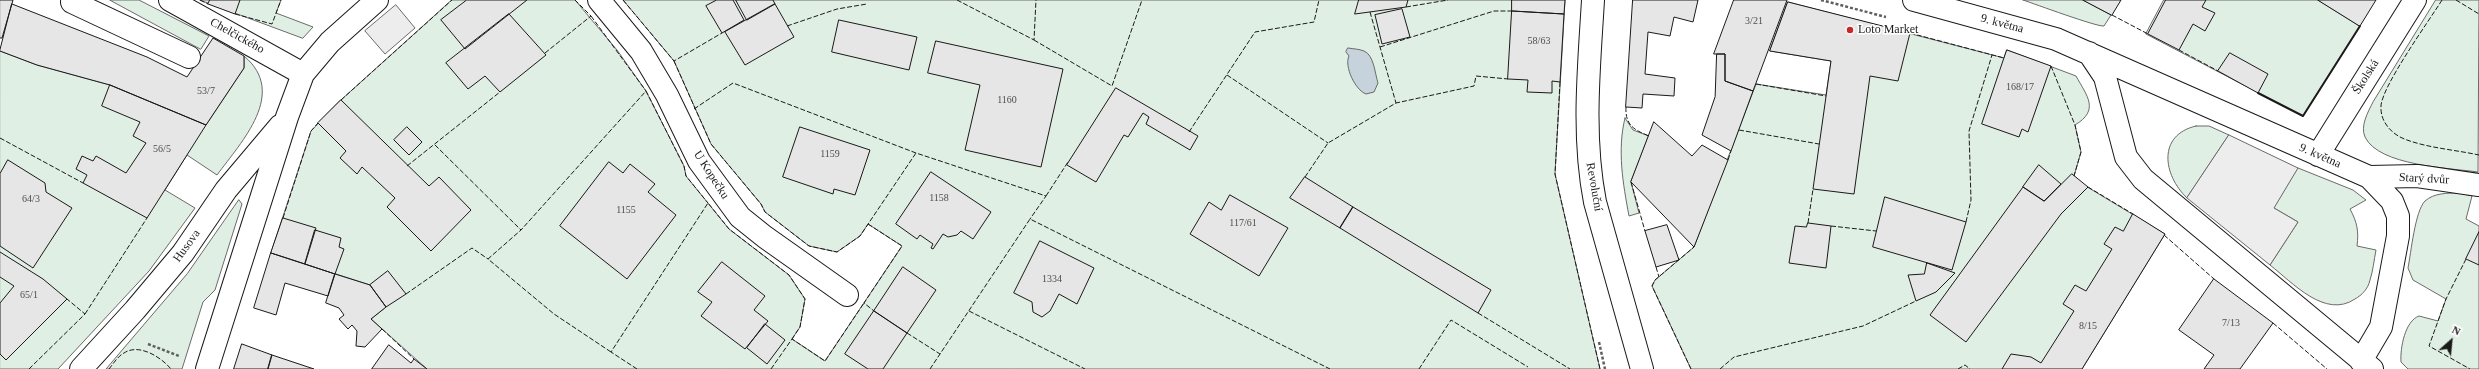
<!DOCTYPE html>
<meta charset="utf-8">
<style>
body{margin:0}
#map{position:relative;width:2479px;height:369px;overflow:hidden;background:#fff;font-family:Georgia,serif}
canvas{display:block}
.north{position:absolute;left:2431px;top:321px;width:40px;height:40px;-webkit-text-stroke:3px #fff;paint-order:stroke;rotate:27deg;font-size:11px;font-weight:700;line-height:16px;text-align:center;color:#1a1a1a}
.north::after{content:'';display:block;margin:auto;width:14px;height:18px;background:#1a1a1a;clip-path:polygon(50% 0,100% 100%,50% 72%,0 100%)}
</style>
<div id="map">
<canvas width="2479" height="369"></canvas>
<div class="north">N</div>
</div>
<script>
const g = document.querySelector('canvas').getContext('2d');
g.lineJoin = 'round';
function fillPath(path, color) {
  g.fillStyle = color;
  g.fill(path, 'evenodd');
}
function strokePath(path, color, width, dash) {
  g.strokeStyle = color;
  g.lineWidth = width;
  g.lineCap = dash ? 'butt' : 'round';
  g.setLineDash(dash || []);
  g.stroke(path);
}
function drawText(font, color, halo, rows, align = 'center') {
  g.font = font + ' Georgia,serif';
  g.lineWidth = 3;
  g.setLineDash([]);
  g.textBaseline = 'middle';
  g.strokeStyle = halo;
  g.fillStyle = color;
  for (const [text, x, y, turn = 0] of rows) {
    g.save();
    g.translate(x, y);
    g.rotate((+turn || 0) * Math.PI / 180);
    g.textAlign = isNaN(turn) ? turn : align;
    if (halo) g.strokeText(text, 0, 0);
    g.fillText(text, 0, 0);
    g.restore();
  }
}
const green = new Path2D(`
 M110,0H139L209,36L201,49Z
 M200,0H281L276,13L313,27L303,38Z
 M452,0H575L617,50L646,91L684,166L686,176L729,229L789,275L805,299L800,327L792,339L825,361L902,246L868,224L860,236L837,252L809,246L765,212L761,204L711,144L674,61L623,0H1565L1555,174L1600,369H427L371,319L386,307L370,285L271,253L311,131L341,100Z
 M2023,0H2083L2111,15L2104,26C2097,27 2035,4 2023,0Z
 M2164,0H2318L2360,26L2303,116L2146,34Z
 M2436,0H2479L2478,172C2450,168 2379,166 2365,137C2360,126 2368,112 2373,102Z
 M1788,2L2004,58L2007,50L2076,76C2087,96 2100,110 2075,125L2081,152L2074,176L2084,185L2165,234L2082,369H1691L1652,286L1655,280L1694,247L1756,84L1826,95L1831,61L1770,51Z
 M0,51L37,65L110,85L206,125L244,68V56C288,93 242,141 217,175L187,155L165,190L195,208L149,271L58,369H0Z
 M1625,118L1633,130L1649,136L1631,182L1639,213L1629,216C1623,184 1617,150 1625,118Z
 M2196,126H2209L2229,135L2187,198C2163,175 2157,135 2196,126Z
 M2298,168L2353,190L2366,200L2350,209C2357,222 2359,231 2357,246L2376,250C2374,260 2373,271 2370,280C2368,289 2362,295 2355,299C2325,319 2293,283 2270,265L2298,222L2274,208Z
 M2459,193L2472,196L2466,219L2479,226V369H2408L2401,362C2400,348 2405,321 2419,316L2438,321L2446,299L2413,280L2408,268C2411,253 2415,211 2425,201C2434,193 2447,193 2459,193Z
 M239,200L242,204L215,290L203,302L182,369H106L187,274Z`);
fillPath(green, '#e0efe3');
strokePath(green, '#6a6a6a', 1);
const parking = new Path2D(`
 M396,5L415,28L385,54L365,31Z
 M2229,135L2298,168L2274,208L2298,222L2270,265L2187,198Z`);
fillPath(parking, '#ededed');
strokePath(parking, '#6a6a6a', 1);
const water = new Path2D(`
 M1348,48C1354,49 1359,49 1364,51C1374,55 1375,74 1378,83L1374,92L1366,94C1355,90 1344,66 1349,56L1346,52Z`);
fillPath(water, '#c6d2dc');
strokePath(water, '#6a6a6a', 1);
const building = new Path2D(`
 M0,0H13L2,38H0Z
 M210,0H240L235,14L208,4Z
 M467,0H527L465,49L441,20Z
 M717,0H733L744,20L722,33L706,6Z
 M736,0H773L775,4L747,20Z
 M1359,0H1408L1406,7L1355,14Z
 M1512,0H1565L1564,14L1512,11Z
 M1633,0H1698L1693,22L1674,17L1670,36L1648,32L1645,74L1675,78L1674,96L1643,94L1642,108L1626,107Z
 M1734,0H1787L1753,91L1725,81V54H1714Z
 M2083,0H2121L2112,15Z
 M2166,0H2206L2202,7L2215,13L2205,31L2193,24L2179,50L2148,34Z
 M2318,0H2376L2360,26Z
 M1788,2L1910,33L1898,81L1870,76L1854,194L1813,189L1831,61L1770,51Z
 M12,4L147,57L187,77L213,38L244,56V68L206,125L110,85L37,65L0,51Z
 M775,4L794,37L745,65L725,32Z
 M1402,9L1410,37L1382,44L1375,15Z
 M1512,11L1564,14L1560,82L1552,81V93L1527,92L1528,80L1508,79Z
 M509,14L546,55L500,92L485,76L468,89L446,63Z
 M839,20L917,37L909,70L832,52Z
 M936,41L1063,69L1041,167L965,150L980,85L928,73Z
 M2007,50L2051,66L2028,132L2022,129L2019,137L1982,124Z
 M2230,53L2268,74L2258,93L2218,71Z
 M1717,54H1725V81L1753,91L1731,151L1702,135L1715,97Z
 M110,85L206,125L147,218L83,183L87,175L76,169L82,156L93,161L96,156L126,173L146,143L133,136L140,122L102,106Z
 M1116,88L1198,136L1190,150L1146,124L1149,117L1143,113L1128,137L1124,135L1096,182L1067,165Z
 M341,100L429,186L439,177L471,210L431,251L387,207L395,198L362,167L357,174L340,158L346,151L318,123Z
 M1654,122L1692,156L1702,145L1728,160L1694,247L1631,182Z
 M407,127L422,142L409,155L394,140Z
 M800,127L870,150L855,195L834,189L833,194L783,177Z
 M8,160L45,183L46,192L72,208L33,268L0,246V174Z
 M609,162L623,173L630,164L655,184L648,192L676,215L627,279L560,226Z
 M2039,165L2061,184L2044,201L2023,187Z
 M931,172L991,212L973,239L961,231L957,235L948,237L943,234L933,249L931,248L933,244L920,235L917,239L896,224Z
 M2072,174L2088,187L2061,214L1966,342L1930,315L2023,187L2044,201Z
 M1305,177L1353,207L1340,228L1290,198Z
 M1230,195L1288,228L1259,276L1190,234L1209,202L1221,210Z
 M1885,197L1966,222L1952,270L1873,247Z
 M1353,207L1491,290L1478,313L1340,228Z
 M2133,214L2165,234L2082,369H2002L2011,354L2031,357L2041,363L2074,311L2063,304L2075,285L2086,291L2112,249L2104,244L2115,227L2123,231Z
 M283,218L316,228L305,264L271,253Z
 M1808,223L1831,226L1826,268L1789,263L1795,226L1806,227Z
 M1667,225L1679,260L1656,267L1645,231Z
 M315,230L341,238L339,247L344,249L335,274L305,264Z
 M2479,232V265L2466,259Z
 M1040,241L1094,268L1077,304L1059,294L1050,311L1042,317L1033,312L1032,302L1014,293Z
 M0,252L43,279L67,299L6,360L0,354V303L14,286L0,277Z
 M271,253L335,274L328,296L285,283L276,315L254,308Z
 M722,262L765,296L754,310L768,321L745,349L701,316L712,302L698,292Z
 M1927,263L1955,273L1936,292L1916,301L1908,275L1924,274Z
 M903,267L936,290L907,333L874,311Z
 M388,271L406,294L386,307L370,285Z
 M335,274L370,285L386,307L371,319L382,329L365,347L356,346L357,331L352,325L348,329L339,319L344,315L339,308L326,303Z
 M2214,279L2273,323L2240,369H2204L2214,355L2179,330Z
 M874,311L907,333L883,369H868L845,354Z
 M765,324L785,340L767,364L747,348Z
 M242,344L272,355L268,369H234Z
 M389,345L411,363L414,359L427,369H372Z
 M272,355L314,369H268Z`);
fillPath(building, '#e6e6e6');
strokePath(building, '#1a1a1a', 1);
const minor = new Path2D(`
 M73,0L72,2L189,57
 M170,0L303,74
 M599,0L641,51L667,95L699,161L740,217L765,237L847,295
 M1593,0C1589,68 1582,135 1595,202L1642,369
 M1914,0L2056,39L2369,177L2392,201L2398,216V236L2381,327L2361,361
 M2089,53L2105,77L2126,157L2143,179L2372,369
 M2318,155L2415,0
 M2369,177L2417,176L2479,185
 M81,369L135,310L183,253L226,190L280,126
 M207,369L287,117L303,74L330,42L377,0`);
strokePath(minor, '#1a1a1a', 24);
strokePath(new Path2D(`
 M1821,0L1886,17
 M1599,342L1605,369
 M148,344L179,356`), '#5f5f5f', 2.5, [3, 2]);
strokePath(minor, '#fff', 22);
strokePath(new Path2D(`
 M200,0L208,4
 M623,0L674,61L722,33
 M957,0L1034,40L1036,0
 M2442,0C2429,21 2382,86 2381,106C2380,122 2392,135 2407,140C2429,148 2456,150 2479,155
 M2456,0L2479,14
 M1406,7L1448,0
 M1370,12L1396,103
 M235,14L272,24L281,0
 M2112,15L2148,34
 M591,16L646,91
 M787,26L837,9L867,4
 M1910,33L2004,58
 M1034,40L1112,86L1142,0
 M1380,47L1494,11H1512
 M2179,50L2218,71
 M545,53L591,16L575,0
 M674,61L711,144L761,204L765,212L809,246L837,252L860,236L916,153
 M2051,66L2075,125L2081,152L2074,176
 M1227,75L1328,143
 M1560,82L1555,174L1600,369
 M1756,84L1826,96
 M341,100L452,0
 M1626,107C1625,125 1634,130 1649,136
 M694,109L733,83L916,153L1046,196L1030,219
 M1739,130L1819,144
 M1189,132L1255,32L1314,22L1319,0
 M0,138L83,183
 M435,145L521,230
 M1728,160L1731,151
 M407,166L500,92
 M1305,177L1328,143L1396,103L1474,86L1476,76L1508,79
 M1631,182L1645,231
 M2088,187L2133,214
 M1046,196L1068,162
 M283,218L311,131L318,123
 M1966,222L1971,200L1969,131L1992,55
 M1808,223L1813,189
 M868,224L902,246L864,303L874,311
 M1831,226L1876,231
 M2164,235L2214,279
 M2466,259L2446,299L2429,346L2470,369
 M1656,267L1659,277
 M406,294L472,248L488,259
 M969,311L1085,369
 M1478,313L1570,369
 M85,314L147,218
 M2273,323L2327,369
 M382,329L414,359
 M907,333L940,354
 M611,352L554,314L488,259L521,230L646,91L684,166L686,176L708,203
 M29,369L85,314L67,299
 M109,369C113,364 118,356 124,353C139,343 161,357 171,369
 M637,369L611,352L708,203L729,229L789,275L805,299L800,327L792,339
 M771,369L792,339L825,361L864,303
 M930,369L1030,219L1330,369
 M1419,369L1451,320L1528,367
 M1691,369L1652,286L1655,280L1694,247
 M1720,369L1734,357L1863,326L1916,301
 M1958,369L1965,365L1970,369`), '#1a1a1a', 1, [5, 2]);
strokePath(new Path2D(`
 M2258,93L2303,116L2360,26`), '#1a1a1a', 2);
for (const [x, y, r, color] of [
 [1850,30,4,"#c62828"]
]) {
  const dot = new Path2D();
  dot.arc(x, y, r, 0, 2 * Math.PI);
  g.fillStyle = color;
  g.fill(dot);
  strokePath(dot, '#fff', 1.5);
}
drawText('10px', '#4d4d4d', null, [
 ["3/21",1754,21],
 ["58/63",1539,41],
 ["168/17",2020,87],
 ["53/7",206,91],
 ["1160",1007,100],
 ["56/5",162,149],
 ["1159",830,154],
 ["1158",939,198],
 ["64/3",31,199],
 ["1155",626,210],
 ["117/61",1243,223],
 ["1334",1052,279],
 ["65/1",29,295],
 ["7/13",2231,323],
 ["8/15",2088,326]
]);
drawText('12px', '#1a1a1a', '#fff', [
 ["9. května",2002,24,15],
 ["Chelčického",237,36,29],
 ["Školská",2366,77,-58],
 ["9. května",2320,156,24],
 ["U Kopečku",711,175,57],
 ["Starý dvůr",2424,179,3],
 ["Revoluční",1594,187,80],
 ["Husova",187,246,-54]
]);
drawText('12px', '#1a1a1a', '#fff', [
 ["Loto Market",1858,30]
], 'left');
</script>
